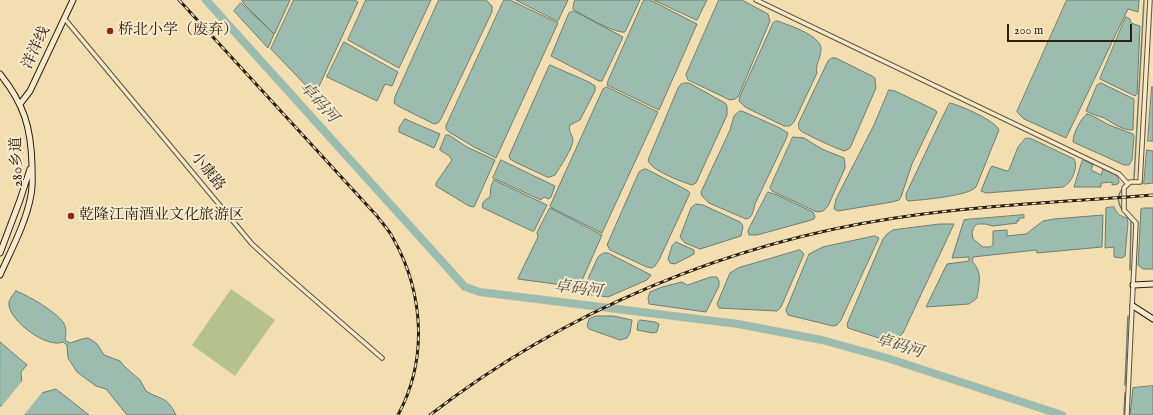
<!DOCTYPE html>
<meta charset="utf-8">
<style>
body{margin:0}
#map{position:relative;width:1153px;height:415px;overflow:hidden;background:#f2deb0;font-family:"IM FELL English",serif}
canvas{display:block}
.scale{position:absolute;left:1007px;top:24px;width:125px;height:18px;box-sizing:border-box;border:2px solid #2d2012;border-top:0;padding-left:5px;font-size:12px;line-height:14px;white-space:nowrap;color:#2d2012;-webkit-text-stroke:3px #f7eacc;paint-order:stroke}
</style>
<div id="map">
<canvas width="1153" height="415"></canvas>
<div class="scale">200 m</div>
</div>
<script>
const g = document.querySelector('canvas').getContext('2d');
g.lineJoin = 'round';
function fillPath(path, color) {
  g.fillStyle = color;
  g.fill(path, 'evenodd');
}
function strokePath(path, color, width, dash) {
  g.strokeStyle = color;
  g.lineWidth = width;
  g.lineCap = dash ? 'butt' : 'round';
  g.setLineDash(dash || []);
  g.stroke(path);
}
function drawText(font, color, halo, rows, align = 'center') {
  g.font = font + ' "IM FELL English","Noto Serif SC",serif';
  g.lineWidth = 4;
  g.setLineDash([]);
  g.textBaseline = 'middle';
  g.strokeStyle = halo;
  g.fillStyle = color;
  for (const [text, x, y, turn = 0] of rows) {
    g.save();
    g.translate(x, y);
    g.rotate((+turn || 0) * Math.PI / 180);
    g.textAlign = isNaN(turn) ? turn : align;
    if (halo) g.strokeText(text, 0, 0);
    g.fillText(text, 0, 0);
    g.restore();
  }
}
fillPath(new Path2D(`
 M231,289L275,320L235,376L192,345Z`), '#b6c28e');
const water = new Path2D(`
 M242,0H290L275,33H273L245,5Z
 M294,0H355L358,2L315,95L271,49Z
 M366,0H431L399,68L348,40Z
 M439,0H486L492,6V12L441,119L438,123L434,124L398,106L394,103L395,97Z
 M504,0H510L558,23L496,158L474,147L449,132L446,129V126Z
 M516,0H568L558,21Z
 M575,0H640L625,32C616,34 582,15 573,9Z
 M644,0H650L697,24L659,110L607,85L608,81Z
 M654,0H707L697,20Z
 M719,0H742L768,14L770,21L738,97L735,99L730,100L688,80L686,75Z
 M1067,0H1139L1138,12L1128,9L1066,138L1024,119L1017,112Z
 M241,3L274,34L268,48L234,11Z
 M574,11L623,37L602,81H599L551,56L568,15L569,13Z
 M1126,17L1130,19L1131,23L1140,26L1137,94L1135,96L1100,79Z
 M776,21H778C790,26 811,32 819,43C822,46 821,52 820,55C819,62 815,66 817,73L794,122L790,126H784L745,107L739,101L740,96L773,23Z
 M344,42L398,72L392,86L385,84L377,101L327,77Z
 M832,58H836L872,76L875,78L876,88L850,148L845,151C841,151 803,133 801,131C798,128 798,125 799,122L828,61Z
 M550,65L589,82L595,86V91L580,120L570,125C568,131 572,134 573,140C573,148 560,167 555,175L550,177H547L515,162L510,159L509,156L549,66Z
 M685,83H689L725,103L727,106V115L696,183L692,185C682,182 650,170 648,160L678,88L681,84Z
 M1101,83L1134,99L1133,130C1123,131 1113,123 1104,118C1098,116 1092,114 1086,111L1097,85Z
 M607,87L658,112L602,233L552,208L550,206L603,89Z
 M1152,87H1153V141H1148Z
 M889,90L895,91L935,110L937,112L912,164L901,197L899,200L892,202L838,211L834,209L836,199L874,125Z
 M950,103C960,105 996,121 999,130L976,187C969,196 921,200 908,201L906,199V194L941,120Z
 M740,111H742L780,128L788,133L786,139L755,204C753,211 753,218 746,219L709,203L702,196L701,192L730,130L734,116Z
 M1087,114L1091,115L1109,125L1133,134L1134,137L1132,160L1129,165H1124L1073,142C1073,134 1080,119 1087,114Z
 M405,119L440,134L434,148L399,132V128Z
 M446,135H449L467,147L495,160L475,205L474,207L469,206L436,186V183L438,180L452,160L449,156L440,150Z
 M793,137L804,138L822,149L844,158L845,164V168L828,206L823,211L817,212L772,191L770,188Z
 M1026,138L1032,139L1074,159C1079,167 1071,184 1063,187L986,193L981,191L990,169L992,166L1007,171L1009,170L1018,147Z
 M1147,150L1153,151V183L1144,184Z
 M501,160L555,186L551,197L549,199L544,197L541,200L493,178Z
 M1084,160L1093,165L1091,170L1101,175L1103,169C1109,172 1119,174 1119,182L1118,184L1112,185V182L1101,183V187H1074L1082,161Z
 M646,169L683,188L688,191L690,193L659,260L655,266L652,268L647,267L610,250L607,245L639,172L642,170Z
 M494,180L547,205L534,231H532L483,208C481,202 485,200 490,197L491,187Z
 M768,192L777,195L813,212L815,217L814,219L808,221L757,235H749L748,231Z
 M696,204L703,205L740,222L743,226L741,236L700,249L685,243L680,237L691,208Z
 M1114,207C1117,214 1120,216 1127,218L1128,223L1125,256L1122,258L1114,257V247L1105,248L1106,208Z
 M550,208L602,235L580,285L578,287L518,279V278L538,237L537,233Z
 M1144,208H1153V269H1143L1138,265L1141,209Z
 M1024,215V218H1019V221L1017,220V223L993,226L985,224H977L974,227L972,232L973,239L983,247H990L993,245V231L1007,230V236L1026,234L1043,221L1054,219L1103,215L1102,247L1037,253L1036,250L973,257L972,261C983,273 979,283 977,298L969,304L926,307L947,264L969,261V257L952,258L964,220Z
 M940,224H954L903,333L897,339L888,341L848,328L847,324L883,239L887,234L893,230Z
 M875,236L879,238L841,320L837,325L833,326L788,315L786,310L809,254L823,247Z
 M676,242L694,250V254L675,264L670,263L668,259L672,246Z
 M800,250L804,254L781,307L777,311L719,308L717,304L730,273L738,268Z
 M604,253H608L651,275L647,280L608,297L586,294L583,290L597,259L599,256Z
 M711,277H717L719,281V286L706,312L649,304L648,298L650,292L662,287L682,282L687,285Z
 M16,291C29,296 55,311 63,322C67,328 66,334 65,340L70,343L82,339L88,338L93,341L97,344L104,355L120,361L125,367L140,380L146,391C162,401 166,395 176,415H127L106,389L96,386L77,372L68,358L67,345L63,342C47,349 10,321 9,305C8,300 13,295 16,291Z
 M596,316H613L632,320L630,333L627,338L620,340L589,329L587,326L589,319Z
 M640,320L655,322L659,324L657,332L653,333L637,330L638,322Z
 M0,342L27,365L21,372L22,385L38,394L56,389L89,415H14C10,410 7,404 0,406Z
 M1153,386V415H1130L1133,388Z`);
fillPath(water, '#9bbcaf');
strokePath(water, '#6f7e70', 1);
fillPath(new Path2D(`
 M24,379V384L38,392L44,390L24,415H11L6,409L1,407Z`), '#f2deb0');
strokePath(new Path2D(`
 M1134,179L1144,0
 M1123,188C1112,201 1123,211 1131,221L1130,270
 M1125,385L1128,316
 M1124,415L1125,393`), '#6f7e70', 1.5);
strokePath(new Path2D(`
 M206,0L465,287L480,292L738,324L822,340L887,358L1062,415`), '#9bbcaf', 8);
const street = new Path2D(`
 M756,0L1119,174L1128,184
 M64,18L252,244L285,274L382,358
 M1127,415L1136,223L1124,210V188L1130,182H1140L1150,0`);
const secondary = new Path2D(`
 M0,74C24,104 31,127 32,165C32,175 33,185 31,195C26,223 11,250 0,275
 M20,104L30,91L73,0
 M0,253L20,200L30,169
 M1133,285L1153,284
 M1133,306L1153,319`);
strokePath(street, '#5e503a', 5.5);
strokePath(secondary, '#2d2012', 7);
strokePath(street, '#f7eacc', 3.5);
strokePath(secondary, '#f7eacc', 5);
const rail = new Path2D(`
 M179,0L377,216C382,223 389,230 393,238C424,293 428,360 398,415
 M430,415C564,311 728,243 895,218C980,205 1067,202 1153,195`);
strokePath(rail, '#2d2012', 3);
strokePath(rail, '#f7eacc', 1.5, [4.5]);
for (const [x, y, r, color] of [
 [110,31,4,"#8f2418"],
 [71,216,4,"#8f2418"]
]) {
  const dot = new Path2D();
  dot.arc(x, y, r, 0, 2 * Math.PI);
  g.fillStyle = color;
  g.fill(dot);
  strokePath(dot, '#f7eacc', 1.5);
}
drawText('15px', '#2d2012', '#f7eacc', [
 ["桥北小学（废弃）",118,31],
 ["乾隆江南酒业文化旅游区",79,216]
], 'left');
drawText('15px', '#2d2012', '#f7eacc', [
 ["洋洋线",37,48,-65],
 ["280乡道",18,162,-92],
 ["小康路",207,172,51]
]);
drawText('italic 16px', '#4e4f41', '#f7eacc', [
 ["卓码河",318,103,48],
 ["卓码河",578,290,7],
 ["卓码河",899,347,17]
]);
</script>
